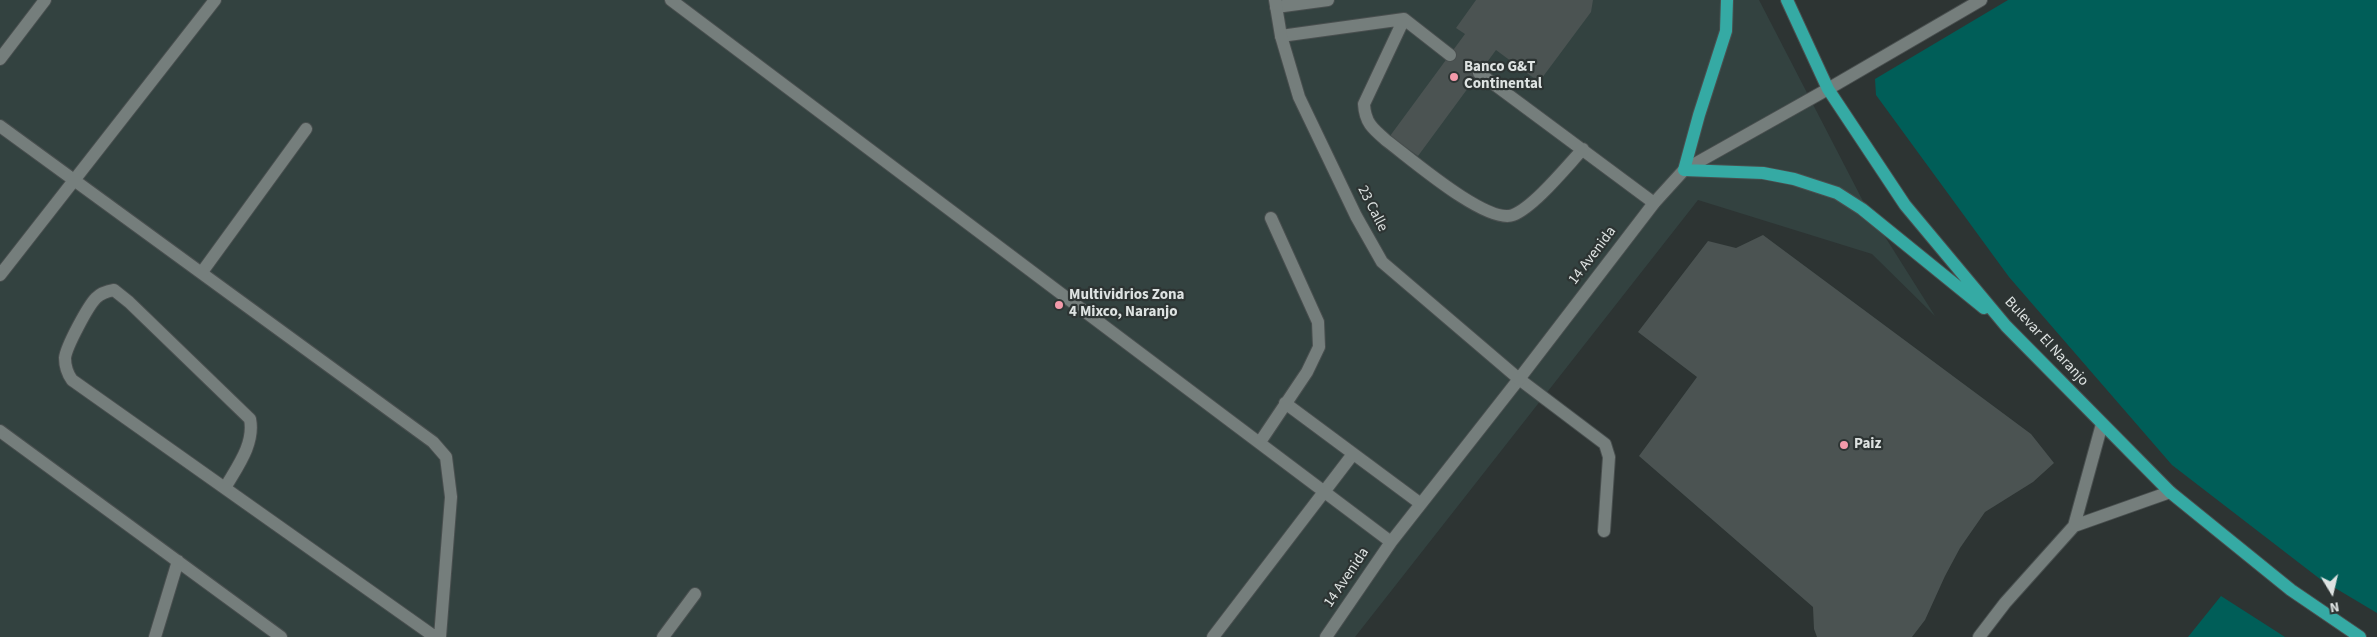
<!DOCTYPE html>
<style>
body{margin:0}
#map{position:relative;width:2377px;height:637px;overflow:hidden;background:#2d3433;font-family:"Source Sans 3",sans-serif}
canvas{display:block}
.north{position:absolute;left:2307px;top:567px;width:50px;height:50px;-webkit-text-stroke:4px #2d3433;paint-order:stroke;rotate:171deg;font-size:14px;font-weight:700;line-height:20px;text-align:center;color:#dee3e2}
.north::after{content:'';display:block;margin:auto;width:18px;height:22px;background:#dee3e2;clip-path:polygon(50% 0,100% 100%,50% 72%,0 100%)}
</style>
<div id="map">
<canvas width="2377" height="637"></canvas>
<div class="north">N</div>
</div>
<script>
const g = document.querySelector('canvas').getContext('2d');
g.lineJoin = 'round';
function fillPath(path, color) {
  g.fillStyle = color;
  g.fill(path, 'evenodd');
}
function strokePath(path, color, width, dash) {
  g.strokeStyle = color;
  g.lineWidth = width;
  g.lineCap = dash ? 'butt' : 'round';
  g.setLineDash(dash || []);
  g.stroke(path);
}
function drawText(font, color, halo, rows, align = 'center') {
  g.font = font + ' "Source Sans 3",sans-serif';
  g.lineWidth = 4.5;
  g.setLineDash([]);
  g.textBaseline = 'middle';
  g.strokeStyle = halo;
  g.fillStyle = color;
  for (const [text, x, y, turn = 0] of rows) {
    g.save();
    g.translate(x, y);
    g.rotate((+turn || 0) * Math.PI / 180);
    g.textAlign = isNaN(turn) ? turn : align;
    if (halo) g.strokeText(text, 0, 0);
    g.fillText(text, 0, 0);
    g.restore();
  }
}
fillPath(new Path2D(`
 M0,0H1759L1865,205L1935,316L1872,254L1698,200L1355,637H0Z`), '#334240');
fillPath(new Path2D(`
 M2008,0H2377V613L2320,579L2172,465L2009,277L1876,95L1875,79Z
 M2221,596L2285,637H2188Z`), '#005e58');
fillPath(new Path2D(`
 M1476,0H1593L1591,12L1539,82L1496,50L1418,156L1390,136L1465,34L1456,28Z
 M1763,235L2031,434L2054,463L2033,482L1985,512L1960,548L1945,576L1925,620L1912,637H1817L1814,629L1813,607L1639,456L1697,377L1638,332L1708,241L1736,248Z`), '#4b5352');
const lane = new Path2D(`
 M671,0L1391,542
 M1276,7L1328,0
 M1404,19L1364,104C1365,123 1373,129 1387,141C1410,158 1487,225 1513,215C1534,207 1567,166 1583,149
 M1281,36L1404,19L1450,55
 M0,59L45,0
 M1479,73L1654,203
 M0,126L433,442L446,457L451,497L440,637
 M202,272L306,129
 M0,275L215,0
 M1285,403L1421,504
 M0,431L281,637
 M1260,442L1307,372L1319,347L1318,322L1271,218
 M225,488C237,467 255,444 250,419L129,302L114,290C108,291 101,293 96,298C88,306 66,347 65,358C65,367 67,373 72,380L435,637
 M2074,526L2170,492
 M155,637L178,561
 M663,637L695,594
 M1213,637L1353,454
 M1326,637L1391,542L1519,379L1605,444L1609,457L1604,531
 M1979,637L2005,603L2074,526L2102,424`);
const street = new Path2D(`
 M1275,0L1281,36L1299,97L1356,216L1382,262L1519,379L1654,203L1684,170L1828,89`);
const secondary = new Path2D(`
 M1828,89L1981,0`);
const primary = new Path2D(`
 M1727,0L1726,31L1699,115L1684,170L1763,173L1794,179L1837,193L1862,209L1984,308
 M1787,0L1828,89L1905,205L2006,326L2170,492L2291,590L2360,637`);
strokePath(lane, '#494f4f', 14);
strokePath(street, '#494f4f', 14);
strokePath(secondary, '#494f4f', 14);
strokePath(primary, '#494f4f', 14);
strokePath(lane, '#757e7c', 12);
strokePath(street, '#757e7c', 12);
strokePath(secondary, '#757e7c', 12);
strokePath(primary, '#35aaa4', 12);
for (const [x, y, r, color] of [
 [1454,77,5,"#f39aaa"],
 [1059,305,5,"#f39aaa"],
 [1844,445,5,"#f39aaa"]
]) {
  const dot = new Path2D();
  dot.arc(x, y, r, 0, 2 * Math.PI);
  g.fillStyle = color;
  g.fill(dot);
  strokePath(dot, '#2d3433', 2);
}
drawText('bold 15px', '#dee3e2', '#2d3433', [
 ["Banco G&T",1464,68],
 ["Continental",1464,85],
 ["Multividrios Zona",1069,296],
 ["4 Mixco, Naranjo",1069,313],
 ["Paiz",1854,445]
], 'left');
drawText('15px', '#dee3e2', '#2d3433', [
 ["23 Calle",1372,209,63],
 ["14 Avenida",1593,256,-53],
 ["Bulevar El Naranjo",2046,342,47],
 ["14 Avenida",1347,578,-56]
]);
</script>
